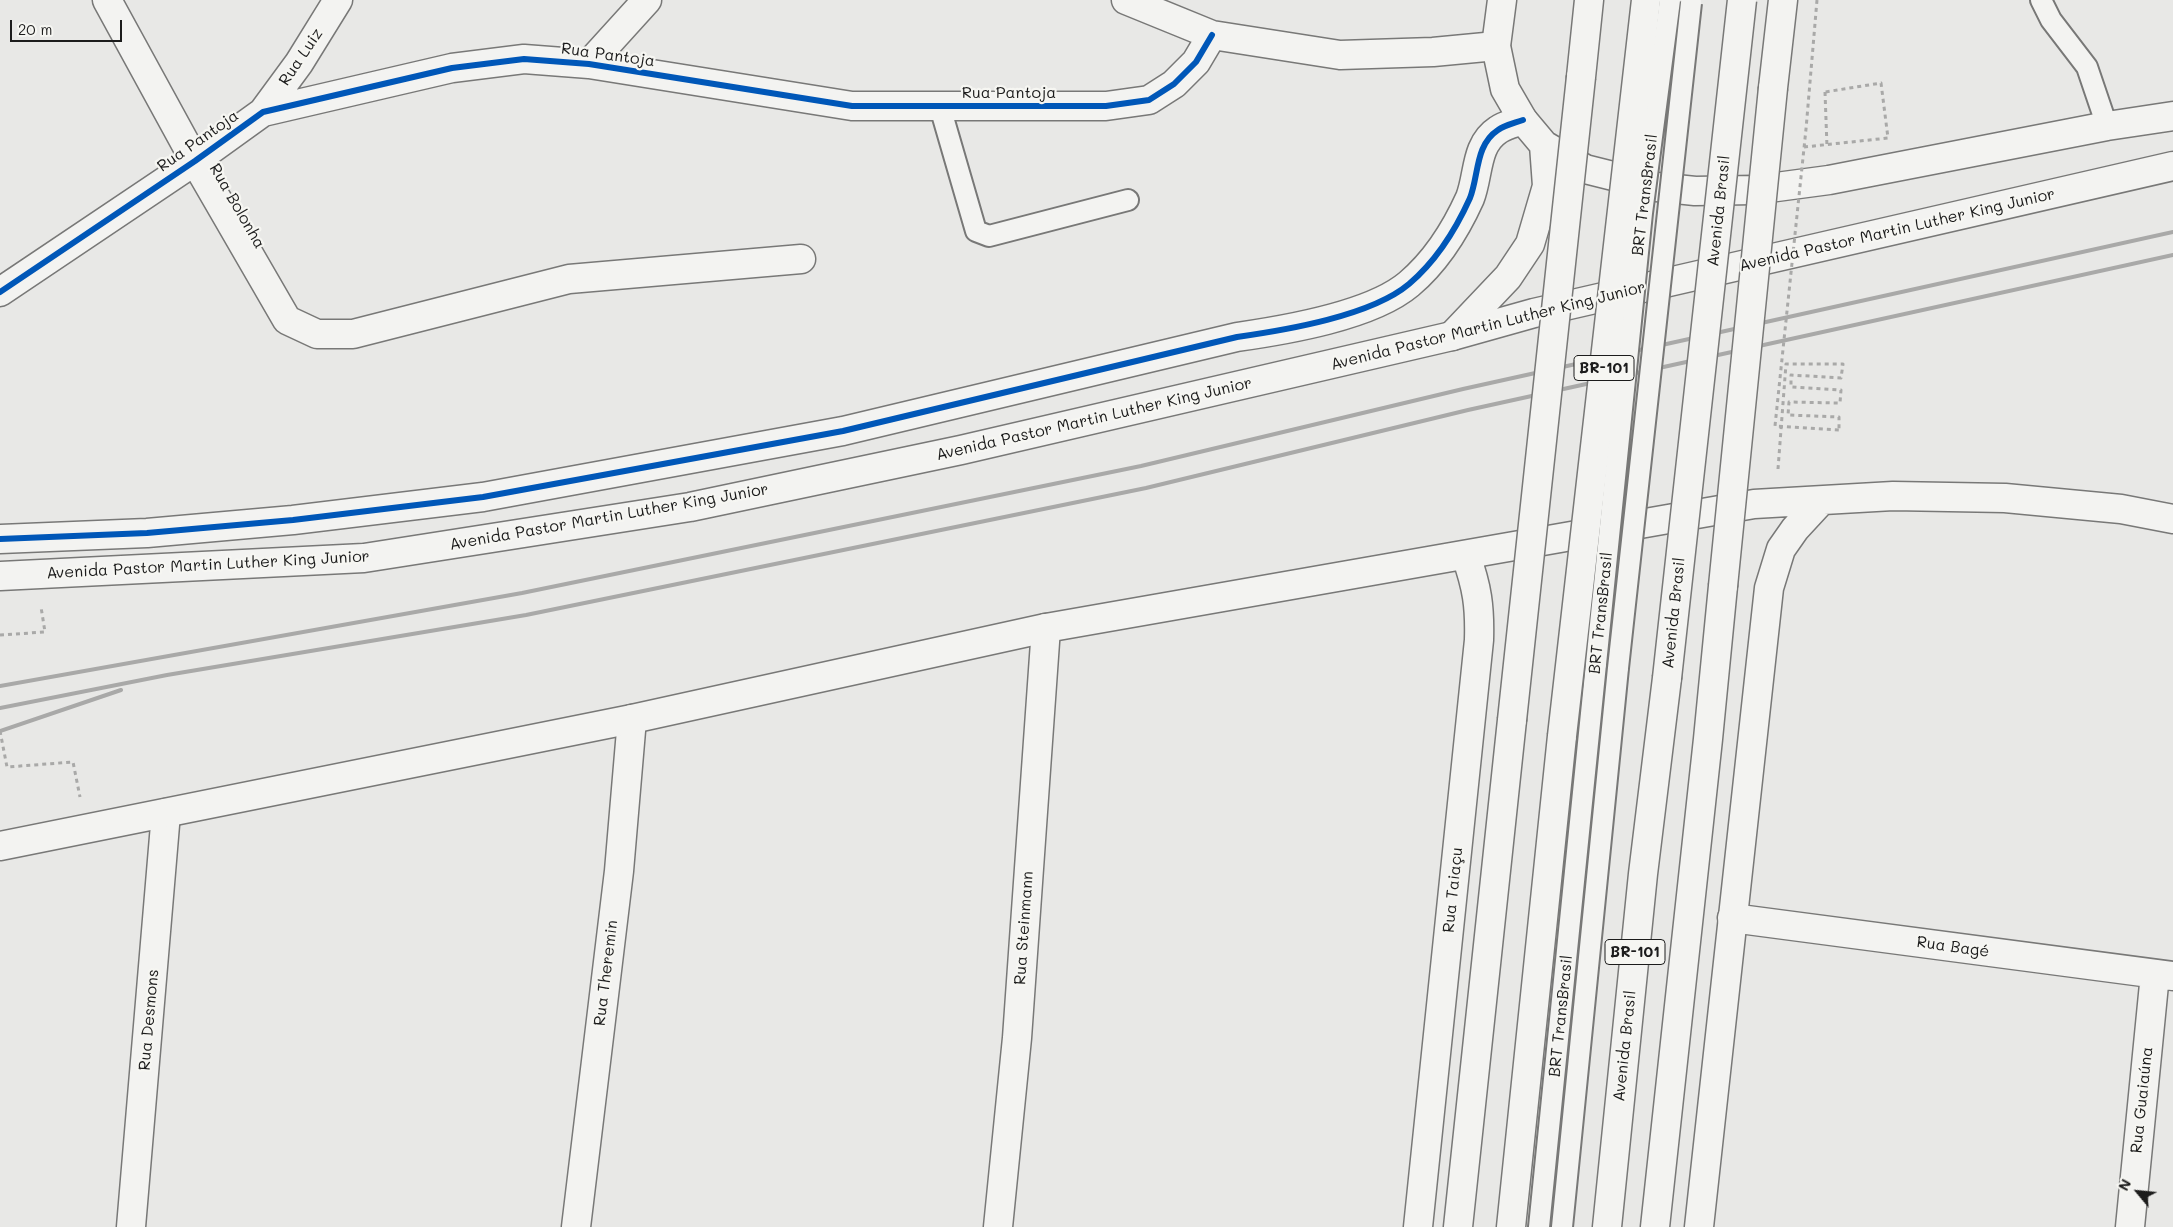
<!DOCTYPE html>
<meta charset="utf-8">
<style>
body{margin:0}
#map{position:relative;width:2173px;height:1227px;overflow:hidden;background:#e8e8e6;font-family:Mali,sans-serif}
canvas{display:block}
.north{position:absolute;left:2113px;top:1167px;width:50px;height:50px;-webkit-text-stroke:4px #f6f6f2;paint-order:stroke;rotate:298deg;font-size:14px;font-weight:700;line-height:20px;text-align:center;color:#1c1c1c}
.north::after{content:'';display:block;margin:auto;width:18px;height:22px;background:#1c1c1c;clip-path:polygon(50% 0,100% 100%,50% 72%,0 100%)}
.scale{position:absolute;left:10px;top:20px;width:112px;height:22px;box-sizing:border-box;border:2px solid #1c1c1c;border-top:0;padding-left:6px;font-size:15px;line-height:18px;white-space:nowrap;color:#1c1c1c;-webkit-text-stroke:4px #f6f6f2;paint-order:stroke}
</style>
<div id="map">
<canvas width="2173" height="1227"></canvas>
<div class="north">N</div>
<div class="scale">20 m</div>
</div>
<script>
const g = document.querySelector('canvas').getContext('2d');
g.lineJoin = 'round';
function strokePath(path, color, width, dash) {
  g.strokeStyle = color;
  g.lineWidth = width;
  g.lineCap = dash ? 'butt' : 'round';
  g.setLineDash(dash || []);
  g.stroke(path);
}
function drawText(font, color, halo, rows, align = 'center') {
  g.font = font + ' Mali,sans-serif';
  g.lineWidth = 4.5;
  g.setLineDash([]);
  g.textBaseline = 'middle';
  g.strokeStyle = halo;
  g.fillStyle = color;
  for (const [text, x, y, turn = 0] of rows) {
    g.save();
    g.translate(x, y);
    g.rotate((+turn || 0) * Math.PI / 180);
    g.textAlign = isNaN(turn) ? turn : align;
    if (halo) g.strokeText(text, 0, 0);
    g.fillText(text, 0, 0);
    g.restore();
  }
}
const lane = new Path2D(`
 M2041,0L2051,20L2087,67L2107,126
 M940,107L976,231L989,236L1128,200
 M1539,1227L1596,664
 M1562,1227L1618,668`);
const street = new Path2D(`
 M107,0L195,161L287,320L317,334H353L569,279L801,259
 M1126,0L1212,35L1340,55L1433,52L1496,46
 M589,64L647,0
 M263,112L299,63L338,0
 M0,292L195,161L263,112L452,68L524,59L589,64L852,106H1106L1149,100L1174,84L1196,62L1212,35
 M0,539L147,533L293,520L483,497L843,431L1237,337C1286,330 1371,316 1409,284C1435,262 1456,229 1470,198C1479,175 1475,145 1498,130C1505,125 1515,123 1523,120
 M1732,918L2173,976
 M131,1227L166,813
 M576,1227L619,871L632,719
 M998,1227L1017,1038L1046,628
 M2130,1227L2155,974`);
const primary = new Path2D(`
 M0,576L364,558L690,507L961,450L1452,336L1534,313L2173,166
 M0,846L632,719L1046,628L1754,504L1893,496L2005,498L2121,509L2173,519
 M1418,1227L1479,640C1480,606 1477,587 1466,556
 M1699,1227L1769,588L1781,549L1795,529L1820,502`);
const highway = new Path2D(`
 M1502,0L1496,46L1505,89L1523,120L1544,145L1585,169L1657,187L1695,191L1754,190L1829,180L2107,126L2173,116
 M1581,77L1589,0
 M1773,88L1783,0
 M1452,336L1508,277L1530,244L1547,186L1544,145
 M1458,1227L1512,720
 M1511,1227L1562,736
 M1607,1227L1643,874L1667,678
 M1655,1227L1708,739L1723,586`);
strokePath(lane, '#787877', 24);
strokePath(street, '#787877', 31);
strokePath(primary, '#787877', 31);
strokePath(highway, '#787877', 31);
strokePath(new Path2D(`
 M1825,92L1827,147
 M1778,469L1786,364H1843L1841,378L1791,375V387L1841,390L1840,403L1789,402L1788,415L1839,417V430
 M0,635L45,632L41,607
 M0,731L7,767L73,762L80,797`), '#a9a9a8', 3, [4, 4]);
strokePath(lane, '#f3f3f1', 20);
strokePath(street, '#f3f3f1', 28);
strokePath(primary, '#f3f3f1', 28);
strokePath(highway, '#f3f3f1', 28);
strokePath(new Path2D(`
 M0,686L522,593L1141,466L1463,389L2173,232
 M0,708L167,675L526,615L1146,488L1468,410L2173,255
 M0,731L121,690`), '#a9a9a8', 4);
const laneBridge = new Path2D(`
 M1596,664L1642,213L1670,0
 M1618,668L1691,3`);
const highwayBridge = new Path2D(`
 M1723,586L1773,88
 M1667,678L1742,0
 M1512,720L1581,77
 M1562,736L1646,0`);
strokePath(laneBridge, '#787877', 24, []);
strokePath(highwayBridge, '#787877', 31, []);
strokePath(new Path2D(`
 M1817,0L1806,129L1775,426L1839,430
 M1804,147L1888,138L1881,83L1825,92`), '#a9a9a8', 3, [4, 4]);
strokePath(laneBridge, '#f3f3f1', 20);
strokePath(highwayBridge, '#f3f3f1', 28);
strokePath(new Path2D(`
 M0,292L195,161L263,112L452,68L524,59L589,64L852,106H1106L1149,100L1174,84L1196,62L1212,35
 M0,539L147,533L293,520L483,497L843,431L1237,337C1286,330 1371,316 1409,284C1435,262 1456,229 1470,198C1479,175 1475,145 1498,130C1505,125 1515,123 1523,120`), '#0057b8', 6);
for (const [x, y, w] of [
 [1604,368,60],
 [1635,952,60]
]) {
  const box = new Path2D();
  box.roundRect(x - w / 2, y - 12.5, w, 25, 4);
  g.fillStyle = '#f6f6f2';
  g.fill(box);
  strokePath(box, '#1c1c1c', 1);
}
drawText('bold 15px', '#1c1c1c', null, [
 ["BR-101",1604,368],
 ["BR-101",1635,952]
]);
drawText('16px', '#1c1c1c', '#f6f6f2', [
 ["Rua Pantoja",608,55,8],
 ["Rua Luiz",301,57,-56],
 ["Rua Pantoja",1009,93],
 ["Rua Pantoja",198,141,-35],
 ["BRT TransBrasil",1645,195,-83],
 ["Rua Bolonha",237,206,60],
 ["Avenida Brasil",1719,211,-84],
 ["Avenida Pastor Martin Luther King Junior",1897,230,-13],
 ["Avenida Pastor Martin Luther King Junior",1488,326,-14],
 ["Avenida Pastor Martin Luther King Junior",1094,419,-13],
 ["Avenida Pastor Martin Luther King Junior",609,517,-10],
 ["Avenida Pastor Martin Luther King Junior",208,565,-3],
 ["BRT TransBrasil",1601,613,-84],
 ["Avenida Brasil",1674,613,-84],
 ["Rua Taiaçu",1453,890,-84],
 ["Rua Steinmann",1024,928,-86],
 ["Rua Bagé",1953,947,8],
 ["Rua Theremin",606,973,-83],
 ["BRT TransBrasil",1561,1016,-84],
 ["Rua Desmons",149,1020,-85],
 ["Avenida Brasil",1625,1046,-84],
 ["Rua Guaiaúna",2142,1100,-84]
]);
</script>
